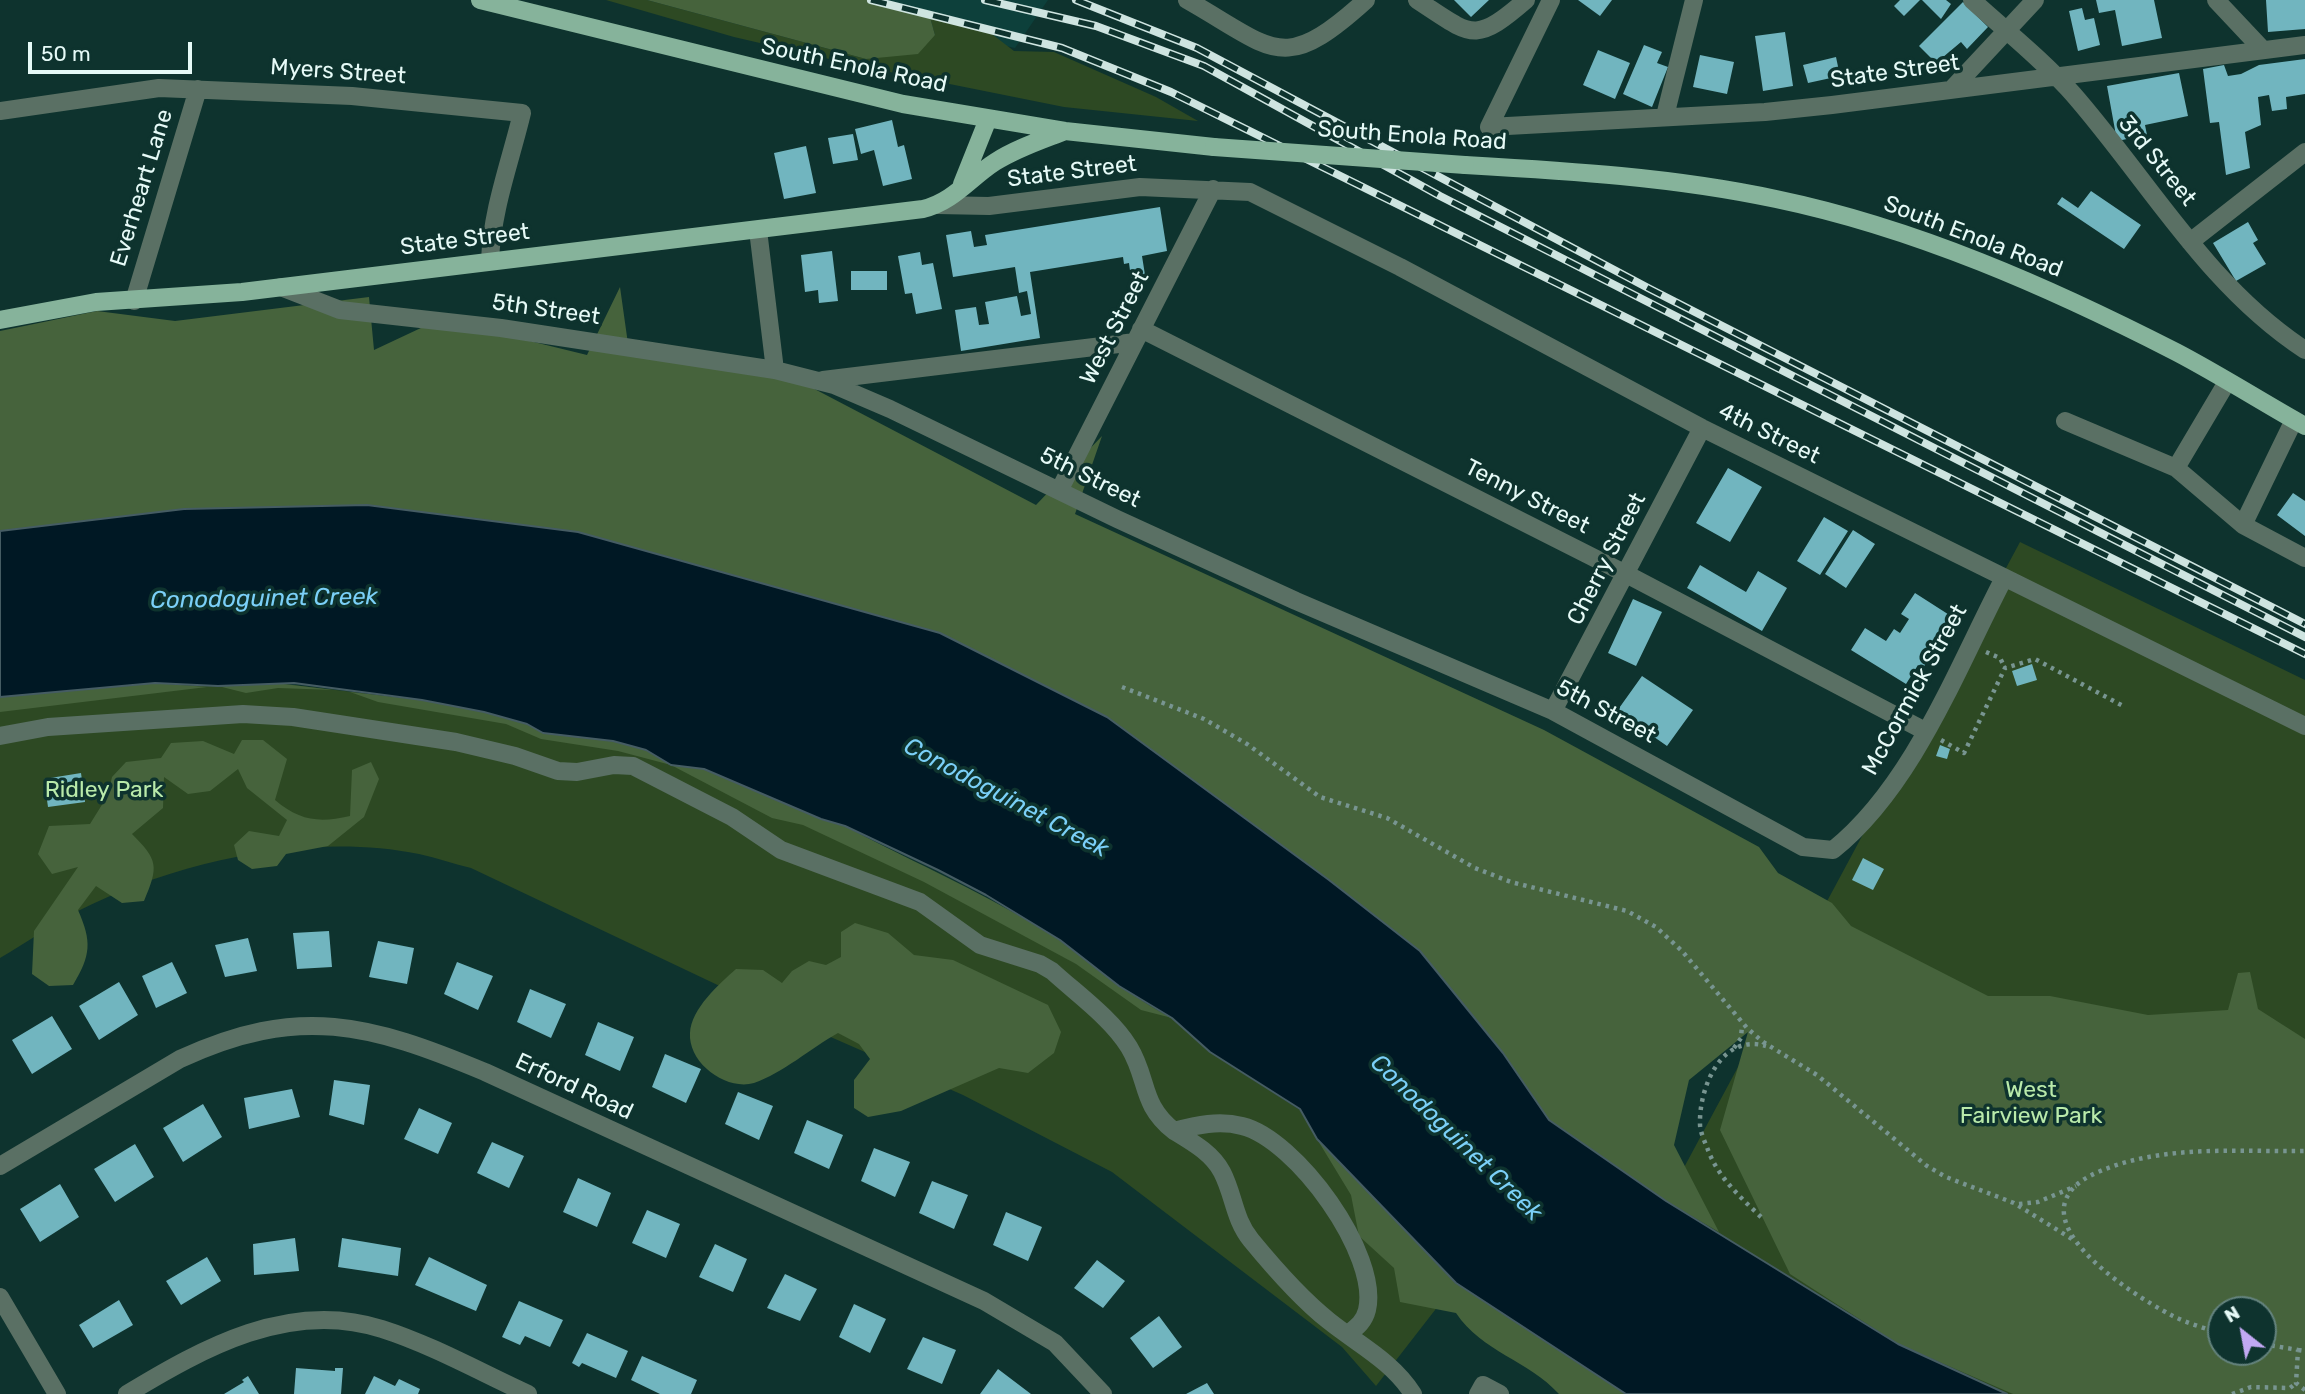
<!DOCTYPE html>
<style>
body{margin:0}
#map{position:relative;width:2305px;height:1394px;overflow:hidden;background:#0e332e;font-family:Rubik,sans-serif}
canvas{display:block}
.north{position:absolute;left:2207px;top:1296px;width:70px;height:70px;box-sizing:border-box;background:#0e332e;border:2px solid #64837e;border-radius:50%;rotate:329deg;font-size:19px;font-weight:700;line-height:28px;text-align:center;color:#e6faf7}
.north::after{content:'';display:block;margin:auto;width:24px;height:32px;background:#c2a8f3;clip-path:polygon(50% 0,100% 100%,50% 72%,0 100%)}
.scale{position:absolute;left:28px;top:42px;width:164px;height:32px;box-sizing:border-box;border:4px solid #e6faf7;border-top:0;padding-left:9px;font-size:21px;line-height:24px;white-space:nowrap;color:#e6faf7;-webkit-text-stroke:5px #0e332e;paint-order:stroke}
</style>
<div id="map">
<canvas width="2305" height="1394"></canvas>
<div class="north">N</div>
<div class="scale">50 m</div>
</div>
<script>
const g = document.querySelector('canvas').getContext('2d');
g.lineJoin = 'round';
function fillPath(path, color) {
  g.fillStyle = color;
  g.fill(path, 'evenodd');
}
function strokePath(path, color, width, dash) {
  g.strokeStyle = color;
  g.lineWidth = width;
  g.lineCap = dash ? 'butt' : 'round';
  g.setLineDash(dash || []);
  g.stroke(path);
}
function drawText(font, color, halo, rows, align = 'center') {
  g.font = font + ' Rubik,sans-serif';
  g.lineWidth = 7;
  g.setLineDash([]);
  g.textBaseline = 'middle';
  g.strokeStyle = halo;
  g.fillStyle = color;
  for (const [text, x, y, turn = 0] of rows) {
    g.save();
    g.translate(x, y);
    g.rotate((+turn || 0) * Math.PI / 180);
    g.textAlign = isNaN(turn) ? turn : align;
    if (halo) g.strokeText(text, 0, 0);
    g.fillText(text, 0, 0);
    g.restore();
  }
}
fillPath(new Path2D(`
 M811,0H1048L1015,48Z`), '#0d403b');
fillPath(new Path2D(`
 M606,0H647L866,59L935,35L929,14L980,25L1014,51L1054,52L1156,97L1198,121L1064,107L855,65L734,37Z
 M2020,542L2305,680V1394H2007L1898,1344L1666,1201ZM2221,1310H2263V1352H2221Z
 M267,682L422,700L613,741L821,819L1172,1018L1210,1052L1300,1110L1317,1139L1456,1283L1376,1386L1342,1347L1112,1172L963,1095L785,1017L471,868C454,864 437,858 419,854C309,832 177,861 78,911C51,925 26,943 0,958V697L155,683L218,686Z`), '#2d4923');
fillPath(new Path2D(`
 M647,0H871L929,14L935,35L918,54L866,59Z
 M620,287L629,351L805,384L1036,505L1102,436L1075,514L1544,730L1759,847L1778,873L1832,903L1851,926L1988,996H2050L2148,1015L2228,1010L2238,973L2250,972L2258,1009L2305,1039V1394H2013L1898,1344L1790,1274L1720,1130L1748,1032L1689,1080L1674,1145L1719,1232L1666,1201L1549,1120L1503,1053L1420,951L1329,880L1107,717L940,633L578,532L367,505L184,510L0,531V331L97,311L175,321L369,297L374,350L440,319L587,355ZM2221,1310H2263V1352H2221Z
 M267,682L334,690L278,688L246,693L218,686Z
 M155,683L207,687L0,712V697L21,693Z
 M350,692L422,700L484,712L527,724L543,733L613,741L646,750L671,765L704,769L821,819L845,826C916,864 990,895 1058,939C1097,964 1129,997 1172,1018L1141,1010L1076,964L924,882L803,825L772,818L671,765L618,751L541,739L506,724L378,702Z
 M242,740H263L287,759L275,800C300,821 319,823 350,816L352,770L371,762L379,779L364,817L328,846L286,854L277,866L252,869L238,860L234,845L249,831L279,836L287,820L247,788L238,769L210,791L188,794L164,777L163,808L132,834C158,860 159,866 144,901L122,903L96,886L78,910C92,942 91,955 73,985L49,986L32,974L34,931L78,867L52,874L38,854L49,826L90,824L108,795L112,777L126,762L161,758L171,743L203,741L234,754Z
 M855,923L888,933L914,955L953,960L1048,1005L1061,1032L1054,1053L1028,1073L999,1068L901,1111L868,1117L854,1108V1080L870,1059L859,1044L838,1033C811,1048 783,1073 754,1083C726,1091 688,1063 690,1033C691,1009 719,984 736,969L763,970L782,983L792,971L809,961L826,965L841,957V932Z
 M1317,1139L1456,1283L1626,1394H1559C1528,1360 1482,1352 1456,1313L1400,1302L1394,1268L1359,1236L1351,1195Z`), '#46633c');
const water = new Path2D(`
 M367,505L578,532L940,633L1107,717L1329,880L1420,951L1503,1053L1549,1120L1666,1201L1898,1344L2007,1394H1626L1456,1283L1317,1139L1300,1109L1210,1052L1172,1018L1119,986L1060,940L986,895L938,870L845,826L821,819L704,769L671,765L646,750L613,741L543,733L527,724L484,712L422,700L294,683L218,686L155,683L0,697V531L184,509Z`);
fillPath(water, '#001824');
strokePath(water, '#455c63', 2);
fillPath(new Path2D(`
 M1454,0H1489L1471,17Z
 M1578,0H1612L1600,16Z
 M1900,0H1920L1904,16L1894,6Z
 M1922,0H1946L1951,4L1941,19Z
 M2096,0H2154L2162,38L2122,46L2115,10L2099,13Z
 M2266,0H2305V29L2268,32Z
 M1963,2L1988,27L1967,49L1961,42L1936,63L1919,46Z
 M2082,8L2085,20L2094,18L2100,45L2078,51L2069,11Z
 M1785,32L1793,86L1763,91L1755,36Z
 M1644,45L1662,52L1657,63L1668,67L1652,107L1623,94Z
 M1598,50L1630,63L1615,99L1583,85Z
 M1700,55L1734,62L1727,94L1693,87Z
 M1836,57L1840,76L1808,83L1803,65Z
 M2305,59V94L2286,97L2287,109L2272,111L2269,95L2258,97L2261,125L2245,132L2250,168L2226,175L2219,122L2210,123L2203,69L2224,65L2228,76L2241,74L2259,65Z
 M2179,73L2188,116L2145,125L2147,135L2117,141L2107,86Z
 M892,120L898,147L904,145L912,179L883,186L874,150L861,154L855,129Z
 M853,134L858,160L833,164L828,138Z
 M806,146L816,193L784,199L774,153Z
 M2091,191L2141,225L2124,249L2057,204L2062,197L2078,208Z
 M1160,207L1167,251L1142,256L1145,275L1131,278L1129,263L1124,264L1123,257L1030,272L1040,338L961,351L955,310L976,307L979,325L989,324L985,302L1017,296L1021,316L1031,314L1027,291L1019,293L1015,267L953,277L946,235L971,231L974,247L987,245L985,235Z
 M2248,222L2258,240L2253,243L2266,264L2236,281L2213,243Z
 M832,251L838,301L819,303L818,290L805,292L801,255Z
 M920,252L922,265L933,263L942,309L916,314L912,293L905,294L898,256Z
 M851,271H887V290H851Z
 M1728,468L1762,487L1730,542L1696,523Z
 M2293,493L2305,501V536L2277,515Z
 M1824,517L1848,531L1820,575L1797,561Z
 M1853,530L1875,544L1846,588L1825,574Z
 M1700,565L1746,592L1758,571L1787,588L1762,631L1687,588Z
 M1915,593L1954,618L1923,668L1918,665L1906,684L1851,650L1865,628L1886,641L1894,629L1900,633L1909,619L1901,614Z
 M1633,599L1662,612L1636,666L1608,653Z
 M2032,664L2037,680L2017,686L2012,671Z
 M1642,676L1693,710L1667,746L1617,711Z
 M1940,745L1950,749L1947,759L1936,756Z
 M81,773L85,802L48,807L44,779Z
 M1863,858L1884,869L1873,890L1852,880Z
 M329,931L332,967L297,969L293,933Z
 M248,938L257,971L225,977L215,945Z
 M378,941L414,948L407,984L369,977Z
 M172,962L187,993L156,1008L142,976Z
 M457,962L493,976L478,1010L444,994Z
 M119,982L138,1015L99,1040L79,1006Z
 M530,989L566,1004L551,1038L517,1022Z
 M52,1016L72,1049L32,1074L12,1040Z
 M598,1022L634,1037L620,1071L585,1055Z
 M665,1054L701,1069L686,1103L652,1087Z
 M334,1080L370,1085L364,1125L329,1115Z
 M292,1089L300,1117L249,1129L244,1098Z
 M738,1092L773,1106L759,1140L725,1124Z
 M203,1104L222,1137L183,1162L163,1128Z
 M419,1108L452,1123L438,1154L404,1139Z
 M807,1120L843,1135L829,1169L794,1153Z
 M492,1142L524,1156L509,1188L477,1173Z
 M135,1144L154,1177L115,1202L94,1169Z
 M874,1148L910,1162L895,1197L861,1181Z
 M578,1178L611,1193L597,1227L563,1212Z
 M932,1181L968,1195L954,1229L919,1213Z
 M60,1184L79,1217L40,1242L20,1209Z
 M647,1210L680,1224L666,1258L632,1243Z
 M1006,1212L1042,1227L1028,1261L993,1245Z
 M295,1238L299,1271L254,1275L253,1244Z
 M342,1238L401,1248L398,1276L338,1267Z
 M715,1244L747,1259L733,1292L699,1277Z
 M207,1257L221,1281L181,1305L166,1281Z
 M429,1257L487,1285L476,1311L415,1285Z
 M1097,1260L1125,1281L1103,1308L1074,1288Z
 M785,1274L817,1289L800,1321L767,1308Z
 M119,1300L133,1325L93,1348L79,1325Z
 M519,1301L563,1320L550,1347L525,1336L520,1345L502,1337Z
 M854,1304L886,1319L870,1353L839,1337Z
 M1159,1316L1182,1347L1153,1368L1130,1338Z
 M587,1333L628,1351L616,1378L582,1363L579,1367L572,1363Z
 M923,1337L956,1350L942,1384L907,1369Z
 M642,1356L697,1380L691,1394H660L631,1380Z
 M296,1368L335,1371V1368H343L341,1394H294Z
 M998,1369L1031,1394H980Z
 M248,1376L259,1394H224L244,1382L242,1380Z
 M374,1376L395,1386L399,1379L420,1389L418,1394H365Z
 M1207,1383L1214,1394H1186Z`), '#71b5bf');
strokePath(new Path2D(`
 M1986,652L2000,658L2005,668
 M1122,687L1204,719L1247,744L1320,797L1387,818L1475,868L1511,882L1627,911L1656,927L1682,951L1747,1028L1763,1042L1817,1075L1927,1166L1946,1177L2014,1203L2072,1239
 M1941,740L1964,753L2005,668L2035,659L2125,707
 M1734,1048L1741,1038L1742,1025
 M2019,1204L2038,1202L2076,1186
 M1761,1217C1740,1197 1718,1177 1708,1150C1705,1142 1700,1132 1700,1124C1699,1088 1721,1033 1766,1046
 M2221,1334C2205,1328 2186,1323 2171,1315C2129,1293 2004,1213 2098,1172C2163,1144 2237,1152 2305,1151
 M2263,1344L2298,1350L2296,1383L2305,1390
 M2298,1350L2305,1351
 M2232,1394L2251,1387L2290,1388L2296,1383`), '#789591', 4.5, [3.5, 5]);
strokePath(new Path2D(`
 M1187,0C1275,50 1282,76 1366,0
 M1417,0C1472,36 1474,45 1526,0
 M1972,0C2006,31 2043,60 2073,94C2149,181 2207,286 2305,350
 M2216,0L2263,50
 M1953,88L2035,0
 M0,111L159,88L352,96L522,113C510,163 492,209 490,261
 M1665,116L1694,0
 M1489,127L1765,112L1832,105L2305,45
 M1489,127L1551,0
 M937,205L989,206L1140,187L1250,192L1400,267L1702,428L2305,726
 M758,230L775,370
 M2190,242L2305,152
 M281,287L340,310L501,328L775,370L834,385L890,409L1117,519L1296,601L1553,711L1803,847L1833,850C1913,786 1957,668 2004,578
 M134,301L198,89
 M1141,329L1628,575L1925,731
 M823,380L1135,342
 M2294,420L2243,525L2305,558
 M2065,421L2176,468L2243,525
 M2176,468L2227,382
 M1060,489L1213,189
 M1553,711L1702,428
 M0,736L48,727L243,714L293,717L456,742L515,756L558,771L577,772L614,765L633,766L732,817L781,850L920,902L980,945L1040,964L1052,971C1077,994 1111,1018 1129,1047C1149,1080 1140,1104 1174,1131C1197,1125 1219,1120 1242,1126C1296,1139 1380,1255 1367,1310C1364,1322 1357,1327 1348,1334
 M1174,1131C1192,1142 1212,1153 1222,1172C1234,1195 1234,1219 1251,1240C1274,1268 1301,1299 1329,1321C1359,1345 1392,1361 1413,1394
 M0,1166L180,1059C299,1004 370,1024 485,1072L984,1301L1055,1343L1103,1394
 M0,1297L57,1394
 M127,1394C203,1348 290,1299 382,1329C432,1345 480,1372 528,1394
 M1478,1394L1483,1385L1500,1394`), '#5a7064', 18);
strokePath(new Path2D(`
 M480,0L903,104L1065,131L1214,147
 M1465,165C1569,171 1673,177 1776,199C1915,228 2049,287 2176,352C2220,375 2262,402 2305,426
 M962,184L988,119
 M0,320L96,302L242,292L923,209C953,202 970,178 995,162C1017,148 1042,140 1065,131`), '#86b39b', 18);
const rail = new Path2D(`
 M871,0L1062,48L1171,92L2305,654
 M985,0L1096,26L1204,66L1440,196L2305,637
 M1076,0L1197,48L1650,289L2305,624`);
strokePath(rail, '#cee4e0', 8);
strokePath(rail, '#0e332e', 5, [16]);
strokePath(new Path2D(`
 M1214,147L1465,165`), '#86b39b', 18);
drawText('23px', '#e6faf7', '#0e332e', [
 ["South Enola Road",854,66,12],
 ["Myers Street",338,72,4],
 ["State Street",1895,72,-8],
 ["South Enola Road",1412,136,4],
 ["3rd Street",2157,161,51],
 ["State Street",1072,172,-7],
 ["Everheart Lane",142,188,-73],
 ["South Enola Road",1973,237,21],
 ["State Street",465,240,-7],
 ["5th Street",546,310,8],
 ["West Street",1115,328,-63],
 ["4th Street",1769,434,26],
 ["5th Street",1090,478,26],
 ["Tenny Street",1527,497,27],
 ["Cherry Street",1607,559,-63],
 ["McCormick Street",1915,690,-61],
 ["5th Street",1606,712,28],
 ["Erford Road",574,1087,25]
]);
drawText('23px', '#b9eaaa', '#0e332e', [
 ["Ridley Park",104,790],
 ["West",2031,1090],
 ["Fairview Park",2031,1116]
]);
drawText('italic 24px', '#7bd0f8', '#0e332e', [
 ["Conodoguinet Creek",264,599,-1],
 ["Conodoguinet Creek",1006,798,28],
 ["Conodoguinet Creek",1456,1138,44]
]);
</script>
